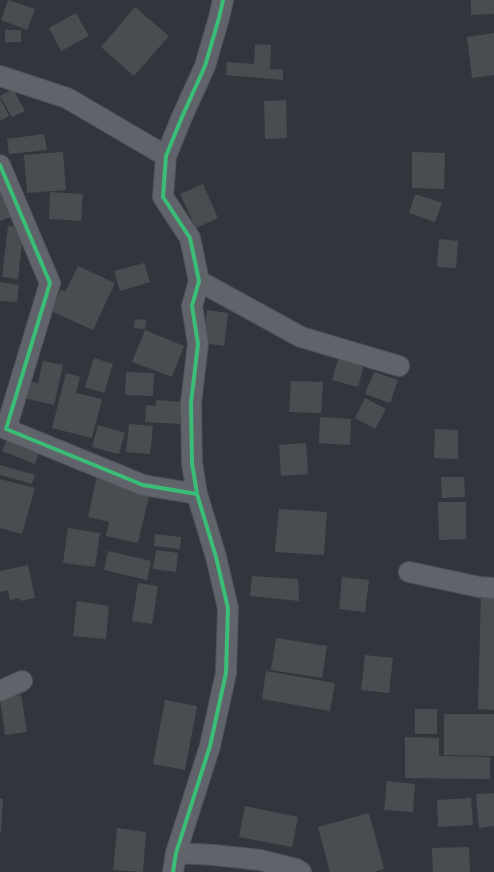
<!DOCTYPE html>
<style>
body{margin:0}
canvas{display:block;background:#30363c}
</style>
<canvas width="494" height="872"></canvas>
<script>
const g = document.querySelector('canvas').getContext('2d');
g.lineJoin = 'round';
function fillPath(path, color) {
  g.fillStyle = color;
  g.fill(path, 'evenodd');
}
function strokePath(path, color, width, dash) {
  g.strokeStyle = color;
  g.lineWidth = width;
  g.lineCap = dash ? 'butt' : 'round';
  g.setLineDash(dash || []);
  g.stroke(path);
}
fillPath(new Path2D(`
 M8,0L35,9L27,30L1,20Z
 M471,0H494V14L471,15Z
 M135,7L169,36L134,76L101,47Z
 M76,13L89,36L61,51L49,28Z
 M5,30H21V42H5Z
 M494,33V75L472,78L467,37Z
 M255,44L271,45L270,69L283,70V80L226,75L227,62L254,64Z
 M13,89L25,111L12,117L0,96Z
 M0,98L9,116L0,121Z
 M286,100L287,138L265,139L264,101Z
 M44,134L47,150L9,154L7,139Z
 M63,152L66,190L27,193L24,155Z
 M412,152L445,153L444,189L412,188Z
 M203,184L218,218L196,228L180,194Z
 M6,192L16,215L0,221V194Z
 M50,192L83,194L81,221L49,219Z
 M415,194L442,203L435,222L409,213Z
 M8,226L24,227L18,279L2,277Z
 M439,239L458,241L456,268L437,267Z
 M144,263L150,282L120,291L114,271Z
 M78,266L115,283L93,330L51,311L61,290L65,292Z
 M0,282L19,285L17,302L0,301Z
 M207,310L228,313L224,346L203,343Z
 M135,319L146,320L145,329L134,328Z
 M145,330L184,346L172,377L132,362Z
 M340,353L365,361L358,387L332,380Z
 M94,358L113,364L104,393L85,387Z
 M43,361L63,365L54,405L24,398L27,381L38,383Z
 M126,372L154,373L153,396L125,395Z
 M374,372L398,380L390,403L365,394Z
 M66,373L80,377L76,393L102,399L92,438L52,428Z
 M291,381L323,382L321,413L289,412Z
 M365,398L386,409L375,429L355,418Z
 M156,400L183,402L182,424L145,422L146,405L156,406Z
 M320,417L351,419L350,445L319,443Z
 M129,424L153,426L150,454L126,452Z
 M98,425L125,433L119,454L92,447Z
 M435,429L458,430V459L434,458Z
 M7,440L39,452L35,464L2,451Z
 M306,443L308,474L281,476L279,445Z
 M0,465L35,475L32,484L0,475Z
 M97,476L151,488L138,543L106,536L109,522L88,517Z
 M441,477H464L465,497L442,498Z
 M0,479L35,488L22,534L0,528Z
 M438,502H466V539L439,540Z
 M279,509L327,512L324,555L275,552Z
 M68,528L100,533L95,567L63,563Z
 M155,534L181,537L180,549L154,546Z
 M156,550L178,553L176,572L153,569Z
 M108,551L151,561L147,580L104,570Z
 M28,565L35,598L20,601V598L10,600L8,590L0,592V571Z
 M252,576L298,579L299,601L250,596Z
 M342,577L369,580L365,612L339,609Z
 M138,583L158,586L152,624L132,621Z
 M481,591H494V710L478,709Z
 M77,601L109,606L106,639L73,636Z
 M276,638L327,646L322,678L271,670Z
 M365,655L393,658L389,693L361,690Z
 M266,671L335,683L330,711L262,699Z
 M21,695L27,732L5,735L0,698Z
 M165,700L197,706L185,770L153,764Z
 M415,709H437V734H415Z
 M444,714H494V756L444,755Z
 M405,737L439,738V756L490,757V779L405,778Z
 M387,781L415,784L413,812L384,810Z
 M494,793V826L479,828L476,794Z
 M0,798L3,799L1,832H0Z
 M471,798L473,825L438,827L437,800Z
 M245,806L298,817L292,847L239,837Z
 M369,813L384,869L374,872H330L318,827Z
 M117,828L146,832L143,872L113,870Z
 M469,847L470,872H433L432,848Z`), '#484d52');
const street = new Path2D(`
 M0,76L67,98L166,156
 M0,165L50,283L6,429L143,485L197,494
 M199,281L301,337L399,366
 M409,572L479,587L494,588
 M0,691L22,681
 M176,853L214,855L260,860L296,869L301,872
 M173,872L176,853L210,746L226,673L228,608L216,557L197,494L192,463L191,403L198,344L192,306L199,281L190,238L163,197L166,156L182,117L205,66L219,18L223,0`);
strokePath(street, '#4e5257', 22);
strokePath(street, '#60646a', 20);
strokePath(new Path2D(`
 M0,165L50,283L6,429L143,485L197,494
 M173,872L176,853L210,746L226,673L228,608L216,557L197,494L192,463L191,403L198,344L192,306L199,281L190,238L163,197L166,156L182,117L205,66L219,18L223,0`), '#3abd76', 4);
</script>
